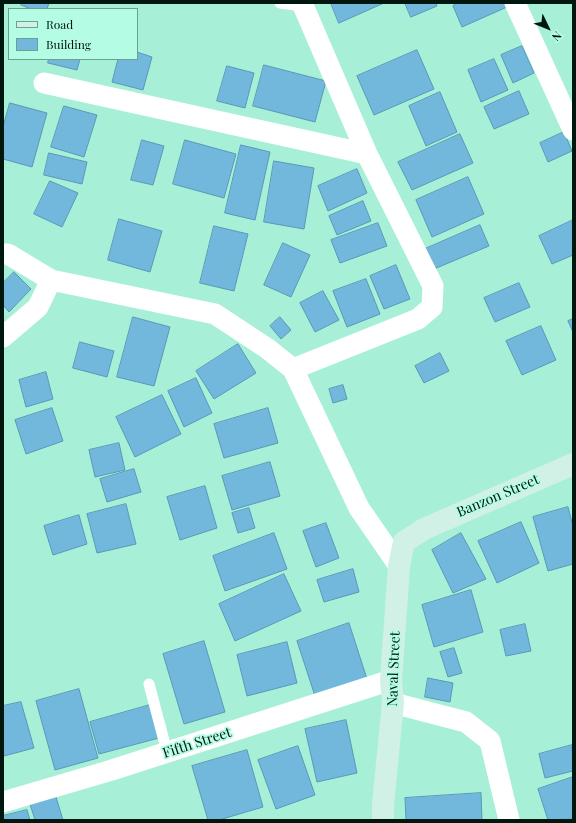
<!DOCTYPE html>
<style>
body{margin:0}
#map{position:relative;width:576px;height:823px;overflow:hidden;background:#a7f0d7;font-family:"Playfair Display",serif}
canvas{display:block}
.frame{position:absolute;inset:0;border:4px solid #00170f;pointer-events:none}
.legend{position:absolute;left:8px;top:8px;width:130px;height:52px;box-sizing:border-box;background:#b4fde4;border:1px solid #6ca18f;margin:0;padding:5px 7px;list-style:none;font-size:12px;color:#00170f}
.legend li{display:flex;align-items:center;gap:8px;height:20px}
.legend b{width:20px;border:1px solid #6ca18f}
.north{position:absolute;left:528px;top:8px;width:40px;height:40px;-webkit-text-stroke:3px #b4fde4;paint-order:stroke;rotate:133deg;font-size:11px;font-weight:700;line-height:16px;text-align:center;color:#00170f}
.north::after{content:'';display:block;margin:auto;width:14px;height:18px;background:#00170f;clip-path:polygon(50% 0,100% 100%,50% 72%,0 100%)}
</style>
<div id="map">
<canvas width="576" height="823"></canvas>
<div class="frame"></div>
<ul class="legend">
<li><b style="height:5px;background:#d1f1e7"></b>Road</li>
<li><b style="height:11px;background:#71b8dc"></b>Building</li>
</ul>
<div class="north">N</div>
</div>
<script>
const g = document.querySelector('canvas').getContext('2d');
g.lineJoin = 'round';
function fillPath(path, color) {
  g.fillStyle = color;
  g.fill(path, 'evenodd');
}
function strokePath(path, color, width, dash) {
  g.strokeStyle = color;
  g.lineWidth = width;
  g.lineCap = dash ? 'butt' : 'round';
  g.setLineDash(dash || []);
  g.stroke(path);
}
function drawText(font, color, halo, rows, align = 'center') {
  g.font = font + ' "Playfair Display",serif';
  g.lineWidth = 3.5;
  g.setLineDash([]);
  g.textBaseline = 'middle';
  g.strokeStyle = halo;
  g.fillStyle = color;
  for (const [text, x, y, turn = 0] of rows) {
    g.save();
    g.translate(x, y);
    g.rotate((+turn || 0) * Math.PI / 180);
    g.textAlign = isNaN(turn) ? turn : align;
    if (halo) g.strokeText(text, 0, 0);
    g.fillText(text, 0, 0);
    g.restore();
  }
}
const building = new Path2D(`
 M22,3H49L47,9H31L21,5Z
 M331,3H384L339,23Z
 M405,3H436L437,6L411,17Z
 M458,3H505L507,7L462,27L453,6Z
 M522,46L534,73L513,83L501,55Z
 M417,50L434,89L374,115L357,76Z
 M137,52L152,57L143,90L112,82L118,59H137Z
 M49,59H80L77,70L48,63Z
 M494,59L508,90L481,102L468,70Z
 M264,65L326,81L315,122L253,106Z
 M227,66L254,73L245,108L217,101Z
 M519,91L529,114L494,129L484,107Z
 M440,92L457,132L426,146L409,106Z
 M10,103L47,113L32,167L3,159V127Z
 M64,106L97,115L84,157L51,147Z
 M564,132L572,151L548,162L540,143Z
 M460,134L473,163L412,190L398,162Z
 M142,140L164,146L153,185L131,180Z
 M185,140L236,154L224,198L173,184Z
 M241,145L270,152L255,220L225,213Z
 M49,153L87,162L82,184L44,175Z
 M274,161L314,168L304,229L264,222Z
 M357,169L367,193L328,211L318,186Z
 M468,177L484,214L432,237L416,200Z
 M50,181L78,193L62,227L34,214Z
 M363,201L371,221L337,235L329,216Z
 M119,219L162,231L150,272L108,260Z
 M573,220V255L552,264L539,236Z
 M378,223L387,246L340,263L331,240Z
 M480,225L489,246L434,269L425,249Z
 M214,226L248,234L234,291L200,283Z
 M283,243L310,255L291,297L264,285Z
 M396,265L410,299L384,309L370,276Z
 M14,272L31,289L9,312L3,305V283Z
 M366,279L380,314L347,327L333,291Z
 M519,283L530,307L495,322L484,298Z
 M323,291L339,320L315,332L300,303Z
 M133,317L170,327L154,386L117,377Z
 M280,317L291,330L281,339L270,326Z
 M573,319V332L568,321Z
 M541,326L556,360L522,375L506,341Z
 M80,342L114,351L107,377L73,368Z
 M238,344L256,373L214,399L196,371Z
 M440,353L449,371L424,383L415,366Z
 M46,372L53,399L26,407L19,380Z
 M196,378L212,413L184,427L168,391Z
 M343,385L347,399L333,403L329,389Z
 M162,395L181,434L135,457L116,417Z
 M52,408L63,441L26,454L15,420Z
 M268,408L278,443L224,458L214,424Z
 M119,443L125,470L95,477L89,450Z
 M270,462L280,496L232,510L222,476Z
 M134,469L141,492L107,502L100,479Z
 M205,486L217,528L180,540L167,497Z
 M126,504L136,544L97,553L87,514Z
 M568,507L573,526V564L548,571L533,517Z
 M249,508L255,528L238,533L232,513Z
 M79,515L87,544L53,555L44,526Z
 M521,522L539,563L497,583L478,541Z
 M326,523L339,558L316,567L303,531Z
 M274,533L287,569L225,591L213,556Z
 M461,533L486,579L453,593L432,550Z
 M353,569L359,592L324,602L317,580Z
 M284,574L301,611L235,641L219,604Z
 M471,590L483,632L434,647L422,605Z
 M349,623L367,679L315,696L297,641Z
 M525,624L531,651L506,656L500,630Z
 M204,641L225,712L184,724L163,654Z
 M287,642L297,683L247,696L237,655Z
 M454,648L462,673L448,677L440,652Z
 M428,678L453,683L450,702L425,697Z
 M79,689L98,758L55,770L36,701Z
 M21,702L34,748L4,756L3,752V706Z
 M150,705L159,738L99,754L90,722Z
 M346,720L357,773L317,782L305,729Z
 M572,745L573,771L545,778L539,754Z
 M298,746L315,795L276,809L258,760Z
 M247,750L263,807L219,820H208L192,766Z
 M573,777V819L548,820L538,789Z
 M481,793L482,820H406L405,798Z
 M56,797L63,820H35L30,804Z
 M27,810L30,820H3V816Z`);
fillPath(building, '#71b8dc');
strokePath(building, '#5898b7', 1);
strokePath(new Path2D(`
 M280,3L303,6
 M149,684L167,752`), '#fff', 11);
strokePath(new Path2D(`
 M515,3L573,130
 M44,83L367,154
 M3,254H8L51,280L215,314L268,349L293,369L359,508L399,566
 M3,337L38,307L51,280
 M293,369L418,319L432,307L433,286L367,154L302,3
 M393,703L466,722L490,741L509,820
 M3,802L112,770L391,680`), '#fff', 21);
strokePath(new Path2D(`
 M383,820V804L393,703L391,680L399,566L404,542L424,529L573,464`), '#d1f1e7', 22);
drawText('14px', '#00170f', '#b4fde4', [
 ["Banzon Street",498,496,-23],
 ["Naval Street",394,669,-88],
 ["Fifth Street",197,743,-18]
]);
</script>
